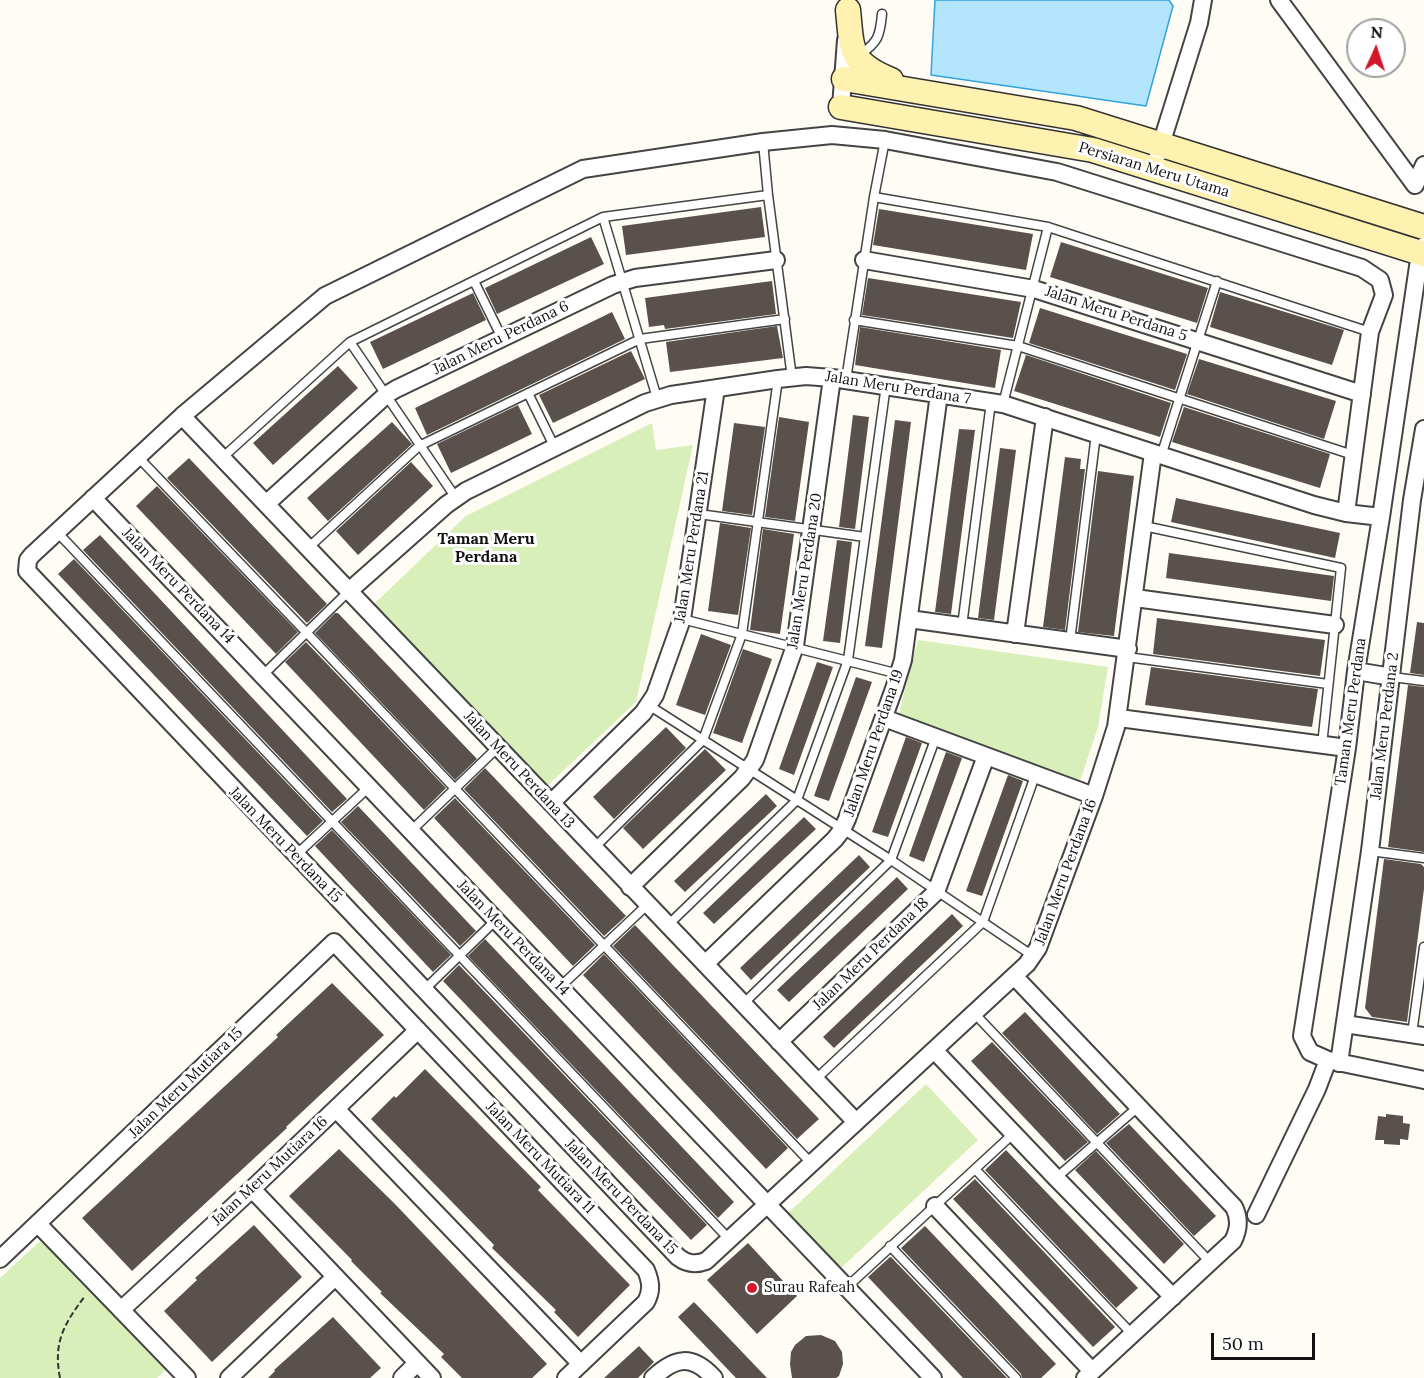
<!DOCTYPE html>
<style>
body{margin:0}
#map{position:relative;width:1424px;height:1378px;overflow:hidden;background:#fffcf5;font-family:Lora,serif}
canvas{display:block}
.north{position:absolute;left:1346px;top:18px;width:60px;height:60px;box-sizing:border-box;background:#fff;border:2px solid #a0a0a0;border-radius:50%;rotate:3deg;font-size:16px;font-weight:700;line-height:24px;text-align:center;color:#111}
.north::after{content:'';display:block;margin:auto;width:21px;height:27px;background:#d3172b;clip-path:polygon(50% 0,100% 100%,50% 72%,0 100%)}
.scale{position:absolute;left:1211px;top:1333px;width:104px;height:27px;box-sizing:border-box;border:3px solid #111;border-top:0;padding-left:8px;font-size:18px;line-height:21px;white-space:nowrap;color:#111;-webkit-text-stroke:4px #fff;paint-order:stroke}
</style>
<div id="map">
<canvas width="1424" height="1378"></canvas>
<div class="north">N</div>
<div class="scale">50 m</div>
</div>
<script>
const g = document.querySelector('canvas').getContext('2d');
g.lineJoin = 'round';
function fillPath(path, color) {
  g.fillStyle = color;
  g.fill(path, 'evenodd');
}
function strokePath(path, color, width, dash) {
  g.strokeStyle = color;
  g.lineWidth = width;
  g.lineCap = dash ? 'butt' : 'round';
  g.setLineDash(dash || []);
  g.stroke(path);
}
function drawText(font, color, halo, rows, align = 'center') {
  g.font = font + ' Lora,serif';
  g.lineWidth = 6;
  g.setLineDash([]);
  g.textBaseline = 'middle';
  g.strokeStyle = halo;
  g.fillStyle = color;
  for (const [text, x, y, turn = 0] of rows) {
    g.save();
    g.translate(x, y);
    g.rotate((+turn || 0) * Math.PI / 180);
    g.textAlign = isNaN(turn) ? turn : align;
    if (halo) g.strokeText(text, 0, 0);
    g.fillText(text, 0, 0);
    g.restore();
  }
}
fillPath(new Path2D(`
 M652,423L656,450L693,445L636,702L544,789L373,605L466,516Z
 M918,640L1108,667L1098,727L1077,790L898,717Z
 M926,1084L978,1140L839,1270L786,1215Z
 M39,1242L49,1243L169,1367L157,1378H0V1278Z`), '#d8efb9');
const water = new Path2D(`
 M935,0H1169L1173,6L1146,106L931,75Z`);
fillPath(water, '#b3e6fd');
strokePath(water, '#31a3dd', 1.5);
fillPath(new Path2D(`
 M761,207L765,237L626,255L622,226Z
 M879,209L1033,234L1026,270L873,245Z
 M591,237L604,264L497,314L485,288Z
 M1061,242L1208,288L1197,323L1050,277Z
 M868,278L1021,302L1013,338L862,315Z
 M772,281L776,314L665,329L664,325L649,327L645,298Z
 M1220,292L1344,330L1332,365L1210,327Z
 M473,293L486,320L383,369L370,342Z
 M1040,308L1187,354L1175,390L1029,343Z
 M612,312L625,339L427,435L415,408Z
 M777,326L783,358L670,372L666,342Z
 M860,327L1001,350L995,388L855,365Z
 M631,351L645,379L553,423L539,395Z
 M1026,355L1171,403L1160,437L1014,391Z
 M1199,359L1336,401L1324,439L1187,394Z
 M338,366L358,388L273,465L253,443Z
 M518,405L532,434L451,473L437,444Z
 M1184,407L1330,454L1320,488L1172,442Z
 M853,415L869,417L855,529L839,527Z
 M779,417L809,422L795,521L765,517Z
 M895,420L911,422L882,648L865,646Z
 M392,422L412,444L328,521L307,498Z
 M734,423L765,427L752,515L722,511Z
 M959,429L975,430L951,614L935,612Z
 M1000,448L1016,450L994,620L978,618Z
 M1065,457L1081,459L1080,469H1085L1065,630L1043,627Z
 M189,458L327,604L307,623L167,478Z
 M411,462L433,486L358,555L336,531Z
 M1098,471L1134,476L1114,636L1078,632Z
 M157,486L298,632L276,654L136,506Z
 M1176,498L1340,533L1335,558L1171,522Z
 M720,523L751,528L738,615L708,611Z
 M763,529L794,534L780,634L750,630Z
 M100,535L347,799L332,812L83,550Z
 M837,540L852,542L840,643L823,641Z
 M1169,553L1334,576L1331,601L1166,578Z
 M74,559L323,821L307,836L58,574Z
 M335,613H338L477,759L455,780L315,633Z
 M1157,618L1325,640L1320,676L1153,654Z
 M1417,622L1424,623V675L1410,673Z
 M701,634L731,645L705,715L676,705Z
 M306,642L446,788L424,810L285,662Z
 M743,649L772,659L742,743L713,733Z
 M817,662L833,667L794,775L779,769Z
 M1151,667L1318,689L1312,727L1145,705Z
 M856,677L872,682L829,801L814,796Z
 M1408,685L1424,687V852L1388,847Z
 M666,727L686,748L614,819L593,797Z
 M906,737L922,743L888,837L872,832Z
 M705,749L726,770L643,849L623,828Z
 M946,752L962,758L924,862L909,856Z
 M485,768L626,916L604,936L464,789Z
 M1008,775L1023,781L982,896L966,891Z
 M766,794L777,806L685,892L674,881Z
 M455,798L595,945L573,966L434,818Z
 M358,806L476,931L460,946L341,822Z
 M804,817L816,829L714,924L703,913Z
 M332,830L451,955L433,972L315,846Z
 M859,855L870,867L751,980L740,968Z
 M1384,859L1421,864L1424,867V889L1407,1022L1372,1017L1365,1008Z
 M897,877L908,889L789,1002L777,990Z
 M952,914L963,926L834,1048L823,1037Z
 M635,925L819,1119L797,1139L613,946Z
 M485,939L734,1202L718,1218L468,956Z
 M604,954L788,1148L766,1169L583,975Z
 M459,965L707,1225L691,1240L443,981Z
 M332,983L384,1035L286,1127L287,1128L132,1271L82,1218L278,1037L276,1035Z
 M1025,1012L1120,1114L1097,1134L1002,1033Z
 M992,1042L1088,1142L1065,1161L971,1061Z
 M425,1069L541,1187L538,1190L630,1285L578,1337L554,1312L556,1310L492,1248L494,1245L371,1119L394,1096L396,1098Z
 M1386,1114L1403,1116V1123L1410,1124L1408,1140L1400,1139V1145L1384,1144V1140H1375L1378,1116L1386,1117Z
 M1129,1124L1216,1216L1194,1236L1106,1143Z
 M339,1149L395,1204L547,1364L532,1378H462L441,1357L444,1354L380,1293L382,1292L351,1261L352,1260L289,1196Z
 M1006,1150L1138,1288L1116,1308L985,1170Z
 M1096,1151L1184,1244L1164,1264L1075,1170Z
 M975,1179L1115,1327L1093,1347L953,1199Z
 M254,1225L302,1277L212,1362L164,1311L197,1280L195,1278Z
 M925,1226L1056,1364L1041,1378H1022L1021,1374L901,1248Z
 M748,1243L797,1296L757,1334L707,1280Z
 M890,1257H891L1007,1378H963L868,1277Z
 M694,1302L724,1333L767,1378H736L693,1333L678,1317Z
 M333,1317L381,1368L370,1378H268L275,1371L274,1370Z
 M821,1335L835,1341L842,1352L843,1364L839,1376L836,1378H792L790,1364L791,1352L795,1345L806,1336Z
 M639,1346L654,1362L638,1378H604Z`), '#5b514c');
const service = new Path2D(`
 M859,55C878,43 880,36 882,14
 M763,142L768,195L792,378
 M874,197L1048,227L1370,332
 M603,217L657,398
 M474,281L502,338
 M854,320L1018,346L1353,455
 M350,342L456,498
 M846,380L874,197L885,140
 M528,393L555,448
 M1003,404L1048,227
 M1161,456L1217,281
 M138,457L306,632L811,1163
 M222,458L350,342L603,217L768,195
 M699,514L865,537
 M1144,526L1341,568L1322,745
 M57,532L729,1239
 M308,548L419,446L640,339L785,319
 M682,619L899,674
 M962,626L991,402
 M1070,641L1096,434
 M1127,657L1328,684
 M263,675L349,591
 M1392,677L1424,681
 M650,706L891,860L1033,956
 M411,831L498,747
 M593,849L703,740L742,634L778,379
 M1370,851L1424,858
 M296,855L369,787
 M667,926L797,800L848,660L886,385
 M560,987L647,905
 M424,990L496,920
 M743,1004L891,860L936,737
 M974,1013L1210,1262
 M1412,1034L1424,947
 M815,1080L983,922L1036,773
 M975,1169L1132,1334
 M1056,1178L1138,1107
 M890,1246L1016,1378
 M847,1287L1014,1133`);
const minor = new Path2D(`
 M1279,0L1415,185
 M841,107L846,40
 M1158,154L1199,23L1203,0
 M1415,185L1424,165
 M1424,246L1420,253L1381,517L1356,671L1347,748L1302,1036L1310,1052L1328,1060L1424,1080
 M864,260L1034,289L1362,394
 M182,416L856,1122
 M1153,453L1116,727L1094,796L1038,948L1027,964L706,1261C695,1265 687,1264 678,1257L27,571L28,560L32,555L182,416L325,296L583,169L763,142L832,135L885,140L1057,172L1362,268L1380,280L1384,295L1370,332L1346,513
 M93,498L933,1378
 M266,504L386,395L396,389L613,285L635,278L776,260
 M349,591L446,505L466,491L645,403L671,395L778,379L806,376L832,378L1003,404L1314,505L1346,513L1381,517
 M1135,598L1335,625
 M909,619L1128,649
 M1015,634L1045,417
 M1356,671L1392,677
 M884,718L1094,796
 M1119,718L1347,748
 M551,803L643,713L655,695L682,619L716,388
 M630,887L742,778L755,760L795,646L832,378
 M705,964L835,839L842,830L847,819L895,686L903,660L939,394
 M1014,976L1234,1207C1240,1219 1239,1229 1233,1241L1085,1378
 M1345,1024L1424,1036
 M779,1042L936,892L986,756
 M934,1050L1056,1178L1173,1297
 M1339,1063L1370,851L1412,500L1424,429
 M336,1109L581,1364
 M252,1189L432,1378
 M935,1206L1092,1371
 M1256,1215L1317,1089L1328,1060
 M38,1224L187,1378
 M0,1259L334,942L646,1270C651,1282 652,1291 646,1302L566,1378
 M121,1310L252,1189L418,1030
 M229,1378L335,1277
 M402,1378L417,1363
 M653,1378C675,1357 692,1354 714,1378`);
const secondary = new Path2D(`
 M848,10C852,50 849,63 891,80
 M844,79L1076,118L1424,227
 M841,107L1093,150L1424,254`);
strokePath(service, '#444', 11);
strokePath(minor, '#444', 20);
strokePath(secondary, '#333', 27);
strokePath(new Path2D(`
 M60,1378C53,1342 64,1324 85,1296`), '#333', 2, [6, 3]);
strokePath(service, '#fff', 8);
strokePath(minor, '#fff', 16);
strokePath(secondary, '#fff1b0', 24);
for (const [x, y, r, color] of [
 [752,1288,6,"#d3172b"]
]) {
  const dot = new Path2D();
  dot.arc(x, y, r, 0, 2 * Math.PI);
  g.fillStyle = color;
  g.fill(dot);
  strokePath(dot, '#fff', 2);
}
drawText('15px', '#111', '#fff', [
 ["Persiaran Meru Utama",1154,170,17],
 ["Jalan Meru Perdana 5",1116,314,18],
 ["Jalan Meru Perdana 6",501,338,-26],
 ["Jalan Meru Perdana 7",898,388,9],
 ["Jalan Meru Perdana 21",692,547,-81],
 ["Jalan Meru Perdana 20",805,571,-81],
 ["Jalan Meru Perdana 14",178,586,46],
 ["Taman Meru Perdana",1351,712,-82],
 ["Jalan Meru Perdana 2",1385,726,-83],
 ["Jalan Meru Perdana 19",874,743,-71],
 ["Jalan Meru Perdana 13",519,770,47],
 ["Jalan Meru Perdana 15",285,845,46],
 ["Jalan Meru Perdana 16",1066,872,-70],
 ["Jalan Meru Perdana 14",513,938,46],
 ["Jalan Meru Perdana 18",871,954,-44],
 ["Jalan Meru Mutiara 15",186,1083,-44],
 ["Jalan Meru Mutiara 11",540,1158,46],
 ["Jalan Meru Mutiara 16",270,1171,-43],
 ["Jalan Meru Perdana 15",621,1197,46]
]);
drawText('15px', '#111', '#fff', [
 ["Surau Rafeah",764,1288]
], 'left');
drawText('bold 16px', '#111', '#fff', [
 ["Taman Meru",486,539],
 ["Perdana",486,557]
]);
</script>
